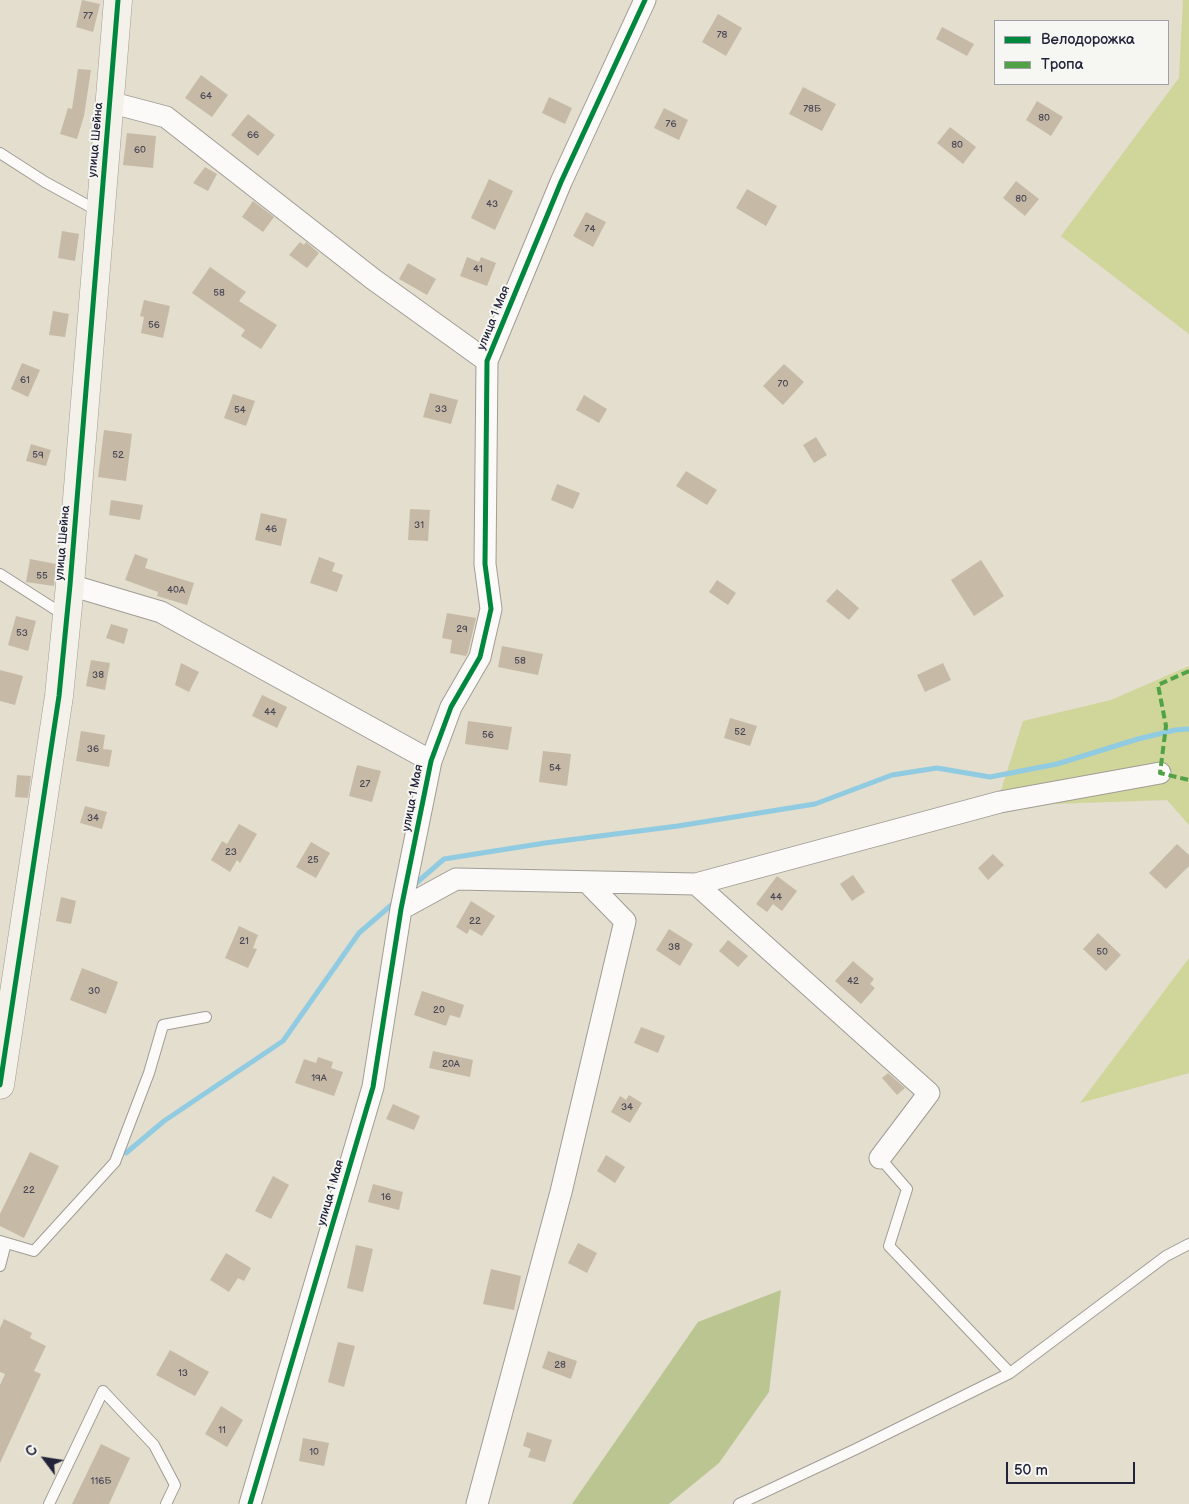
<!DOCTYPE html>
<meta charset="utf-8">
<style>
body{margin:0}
#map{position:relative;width:1189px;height:1504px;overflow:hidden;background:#e3decd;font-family:"Balsamiq Sans",sans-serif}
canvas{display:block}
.legend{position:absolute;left:994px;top:20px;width:175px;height:65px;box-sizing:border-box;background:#f6f6f2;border:1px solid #a1a1a9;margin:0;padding:6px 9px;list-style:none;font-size:15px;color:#22223b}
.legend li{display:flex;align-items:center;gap:10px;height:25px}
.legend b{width:25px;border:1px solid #a1a1a9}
.north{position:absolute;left:20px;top:1434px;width:50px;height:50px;-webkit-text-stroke:4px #f6f6f2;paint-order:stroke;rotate:301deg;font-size:14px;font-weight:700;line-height:20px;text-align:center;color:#22223b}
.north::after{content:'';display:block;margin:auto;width:18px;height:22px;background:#22223b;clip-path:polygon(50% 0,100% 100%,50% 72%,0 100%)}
.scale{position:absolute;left:1006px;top:1462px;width:129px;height:22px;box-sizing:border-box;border:2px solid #22223b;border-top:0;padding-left:6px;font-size:15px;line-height:18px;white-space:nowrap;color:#22223b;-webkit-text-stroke:4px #f6f6f2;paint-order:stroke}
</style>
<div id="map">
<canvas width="1189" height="1504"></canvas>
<ul class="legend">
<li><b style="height:6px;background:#00873e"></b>Велодорожка</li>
<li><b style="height:6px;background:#50a245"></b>Тропа</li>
</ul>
<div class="north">С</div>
<div class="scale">50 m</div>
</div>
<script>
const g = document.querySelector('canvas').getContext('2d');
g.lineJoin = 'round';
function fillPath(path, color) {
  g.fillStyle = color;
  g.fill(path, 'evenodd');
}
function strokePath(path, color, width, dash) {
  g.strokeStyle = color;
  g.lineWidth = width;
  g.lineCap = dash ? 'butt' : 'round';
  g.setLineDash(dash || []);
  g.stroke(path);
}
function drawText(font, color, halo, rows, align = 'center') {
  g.font = font + ' "Balsamiq Sans",sans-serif';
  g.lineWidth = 4;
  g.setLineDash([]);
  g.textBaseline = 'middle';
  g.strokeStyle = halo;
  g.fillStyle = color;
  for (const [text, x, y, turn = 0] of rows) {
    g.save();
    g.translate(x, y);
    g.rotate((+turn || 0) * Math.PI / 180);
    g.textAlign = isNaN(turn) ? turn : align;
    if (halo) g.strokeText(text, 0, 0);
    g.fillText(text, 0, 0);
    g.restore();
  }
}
fillPath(new Path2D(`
 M1183,0H1189V334L1061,236L1179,78Z
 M1189,666V825L1167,800L996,806L1023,721L1111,700Z
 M1189,958V1073L1080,1103Z`), '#d0d59a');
fillPath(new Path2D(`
 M781,1290L769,1392L719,1463L669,1504H572L698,1322Z`), '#bac592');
strokePath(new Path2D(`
 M414,885L444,859L545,843L678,826L815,804L892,775L937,768L990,777L1057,764L1138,739L1175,730L1189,729
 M126,1153L164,1121L283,1041L359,933L396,901`), '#90cbe1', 5);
fillPath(new Path2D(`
 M82,0L100,4L93,32L76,27Z
 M718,14L742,28L726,56L702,42Z
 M942,27L974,44L967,56L936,39Z
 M78,69L91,70L84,116L77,139L60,134L68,108L72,109Z
 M201,75L228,95L212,117L185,98Z
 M803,87L836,104L822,131L789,114Z
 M549,97L572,108L565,124L542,113Z
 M1037,101L1063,117L1051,136L1026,120Z
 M664,108L688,120L679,140L654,128Z
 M248,114L275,135L258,156L231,135Z
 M950,127L976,147L963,164L937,143Z
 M127,133L156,136L153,168L123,165Z
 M205,167L217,174L208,191L193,183Z
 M489,179L513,191L495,230L471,218Z
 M1016,181L1039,199L1025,216L1003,198Z
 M747,189L777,206L766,226L736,208Z
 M253,201L274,217L263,232L242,217Z
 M586,212L606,222L593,247L573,236Z
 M62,231L79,234L75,261L58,258Z
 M300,242L304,245L306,242L319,253L307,268L289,255Z
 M467,257L479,262L481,257L496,263L487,286L460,276Z
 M408,263L436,279L427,295L399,279Z
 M210,267L246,292L239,301L277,325L261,349L241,336L245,330L192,293Z
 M144,300L170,306L163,338L141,333L144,317L140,316Z
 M53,311L69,314L65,337L49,335Z
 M22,363L40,370L28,397L11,389Z
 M784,364L804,382L783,405L763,386Z
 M430,393L458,400L451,424L423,417Z
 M233,394L255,401L246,426L224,418Z
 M584,395L607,409L599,423L576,410Z
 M104,430L132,434L126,481L98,477Z
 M816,437L827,455L814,463L803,445Z
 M31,444L51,450L46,466L26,461Z
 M686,471L717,490L707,505L676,486Z
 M557,484L580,493L573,509L551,500Z
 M111,500L143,505L140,520L109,515Z
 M410,509L430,510L428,541L408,540Z
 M261,513L287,519L281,546L255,540Z
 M135,554L148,559L145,568L194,583L187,605L157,596L158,592L125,580Z
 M319,557L335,563L332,571L343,575L337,592L310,583Z
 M30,559L56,564L54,586L26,582Z
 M981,560L1004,596L974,616L951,580Z
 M717,580L736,593L728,605L709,592Z
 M837,589L859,608L849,620L826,601Z
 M447,613L476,618L468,652L466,656L450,653L452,640L442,638Z
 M16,616L36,621L28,651L8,645Z
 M111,624L128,629L124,644L106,638Z
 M502,646L543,654L538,675L498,667Z
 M91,660L110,663L105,690L86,686Z
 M181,663L199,672L189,692L175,685Z
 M943,663L951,680L925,692L917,675Z
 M0,670L23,676L15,705L0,701Z
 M262,695L287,707L277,728L252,716Z
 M730,718L757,726L750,746L724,738Z
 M468,721L512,727L508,750L465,744Z
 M81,731L105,735L103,749L112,750L109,767L76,761Z
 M543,751L571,754L567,786L539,782Z
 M357,765L381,771L372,802L349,796Z
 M17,775L31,776L28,798L15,797Z
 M85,806L107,812L102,829L80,823Z
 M239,824L257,834L240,863L237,860L230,872L211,860L222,841L227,844Z
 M311,842L330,853L316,878L296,867Z
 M1177,844L1189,855V866L1166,889L1149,873Z
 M993,854L1004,865L988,880L978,868Z
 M853,875L865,892L852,901L840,884Z
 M777,876L797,891L782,911L773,904L767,912L756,904Z
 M61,897L76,901L71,924L56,921Z
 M471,901L495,916L482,936L470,929L467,934L456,927Z
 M239,926L258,935L253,948L257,949L248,968L225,958Z
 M669,929L693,944L680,966L656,950Z
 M1098,933L1121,955L1106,971L1083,949Z
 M728,940L748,956L738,967L719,951Z
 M853,961L874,979L870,984L875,988L861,1004L835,981Z
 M82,968L118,982L106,1014L70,1000Z
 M422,991L464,1005L460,1018L450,1015L446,1026L414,1015Z
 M641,1027L665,1036L658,1053L634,1043Z
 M433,1051L473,1060L470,1077L429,1068Z
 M318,1057L333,1062L331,1068L343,1072L334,1096L295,1083L304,1059L316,1063Z
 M888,1073L905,1088L897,1095L882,1078Z
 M629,1095L642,1103L630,1123L611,1112L620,1096L626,1100Z
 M393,1104L420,1116L414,1130L386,1119Z
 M30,1152L59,1166L24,1238L0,1226V1214Z
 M606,1155L625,1167L615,1183L597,1171Z
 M273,1176L289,1185L271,1219L255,1211Z
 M373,1184L403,1192L399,1210L368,1202Z
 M578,1243L597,1253L587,1273L568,1263Z
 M356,1245L373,1249L363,1292L347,1288Z
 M226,1253L251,1268L244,1281L238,1278L229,1292L210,1280Z
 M491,1269L521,1276L514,1310L483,1304Z
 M4,1319L32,1333L30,1338L46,1346L34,1371L41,1374L0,1463V1385L5,1374L0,1372V1328Z
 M338,1342L355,1346L344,1387L328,1382Z
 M170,1350L209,1372L195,1396L156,1375Z
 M548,1351L577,1361L571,1379L542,1368Z
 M221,1406L243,1420L227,1447L205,1434Z
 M527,1432L552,1440L545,1462L528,1457L531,1449L523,1446Z
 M303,1438L329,1443L324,1466L299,1461Z
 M101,1444L130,1458L109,1504H72Z`), '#c6baa7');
const lane = new Path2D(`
 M0,153L45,182L98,211
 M0,574L64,615
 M880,1158L907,1189L889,1246L1010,1373
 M0,1241L34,1251L115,1162L149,1073L163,1025L206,1017
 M0,1266L6,1243
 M49,1504L103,1391L154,1445L175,1485L166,1504
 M739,1504L856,1449L1010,1373L1166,1256L1189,1244`);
const street = new Path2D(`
 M109,102L166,117L373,279L487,361
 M70,585L161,612L431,761
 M696,884L929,1093L880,1158
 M401,909L456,879L696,884L1000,802L1160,773
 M250,1504L373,1087L401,909L431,761L451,707L480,657L491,609L485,564L487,361L561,182L645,0
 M477,1504L561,1192L625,921L587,882`);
const secondary = new Path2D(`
 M0,1085L59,696L70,585L118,0`);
strokePath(lane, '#a09d96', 12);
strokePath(street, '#a09d96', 23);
strokePath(secondary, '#a09d96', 29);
strokePath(lane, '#fbfaf8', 10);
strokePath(street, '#fbfaf8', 21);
strokePath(secondary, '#f4f1ea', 28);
strokePath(new Path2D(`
 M1189,671L1158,685L1166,726L1160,773L1189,780`), '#50a245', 4, [8, 4]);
strokePath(new Path2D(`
 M0,1085L59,696L70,585L118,0
 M250,1504L373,1087L401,909L431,761L451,707L480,657L491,609L485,564L487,361L561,182L645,0`), '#00873e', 5);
drawText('10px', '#4b4856', null, [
 ["77",88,16],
 ["78",722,35],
 ["64",206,96],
 ["78Б",812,109],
 ["80",1044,118],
 ["76",671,124],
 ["66",253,135],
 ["80",957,145],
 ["60",140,150],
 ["80",1021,199],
 ["43",492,204],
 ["74",590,229],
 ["41",478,269],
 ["58",219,293],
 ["56",154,325],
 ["61",25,380],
 ["70",783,384],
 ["33",441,409],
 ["54",240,410],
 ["59",38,455],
 ["52",118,455],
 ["31",419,525],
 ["46",271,529],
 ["55",42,576],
 ["40А",176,590],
 ["29",462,629],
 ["53",22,633],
 ["58",520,661],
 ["38",98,675],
 ["44",270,712],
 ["52",740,732],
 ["56",488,735],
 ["36",93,749],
 ["54",555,768],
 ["27",365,784],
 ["34",93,818],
 ["23",231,852],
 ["25",313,860],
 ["44",776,897],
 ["22",475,921],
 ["21",244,941],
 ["38",674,947],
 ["50",1102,952],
 ["42",853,981],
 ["30",94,991],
 ["20",439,1010],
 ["20А",451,1064],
 ["19А",319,1078],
 ["34",627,1107],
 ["22",29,1190],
 ["16",386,1197],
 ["28",560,1365],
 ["13",183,1373],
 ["11",222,1430],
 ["10",314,1452],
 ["116Б",101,1481]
]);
drawText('12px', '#22223b', '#f6f6f2', [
 ["улица Шейна",96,140,-85],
 ["улица 1 Мая",494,318,-68],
 ["улица Шейна",63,543,-85],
 ["улица 1 Мая",413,798,-79],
 ["улица 1 Мая",331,1193,-74]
]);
</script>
